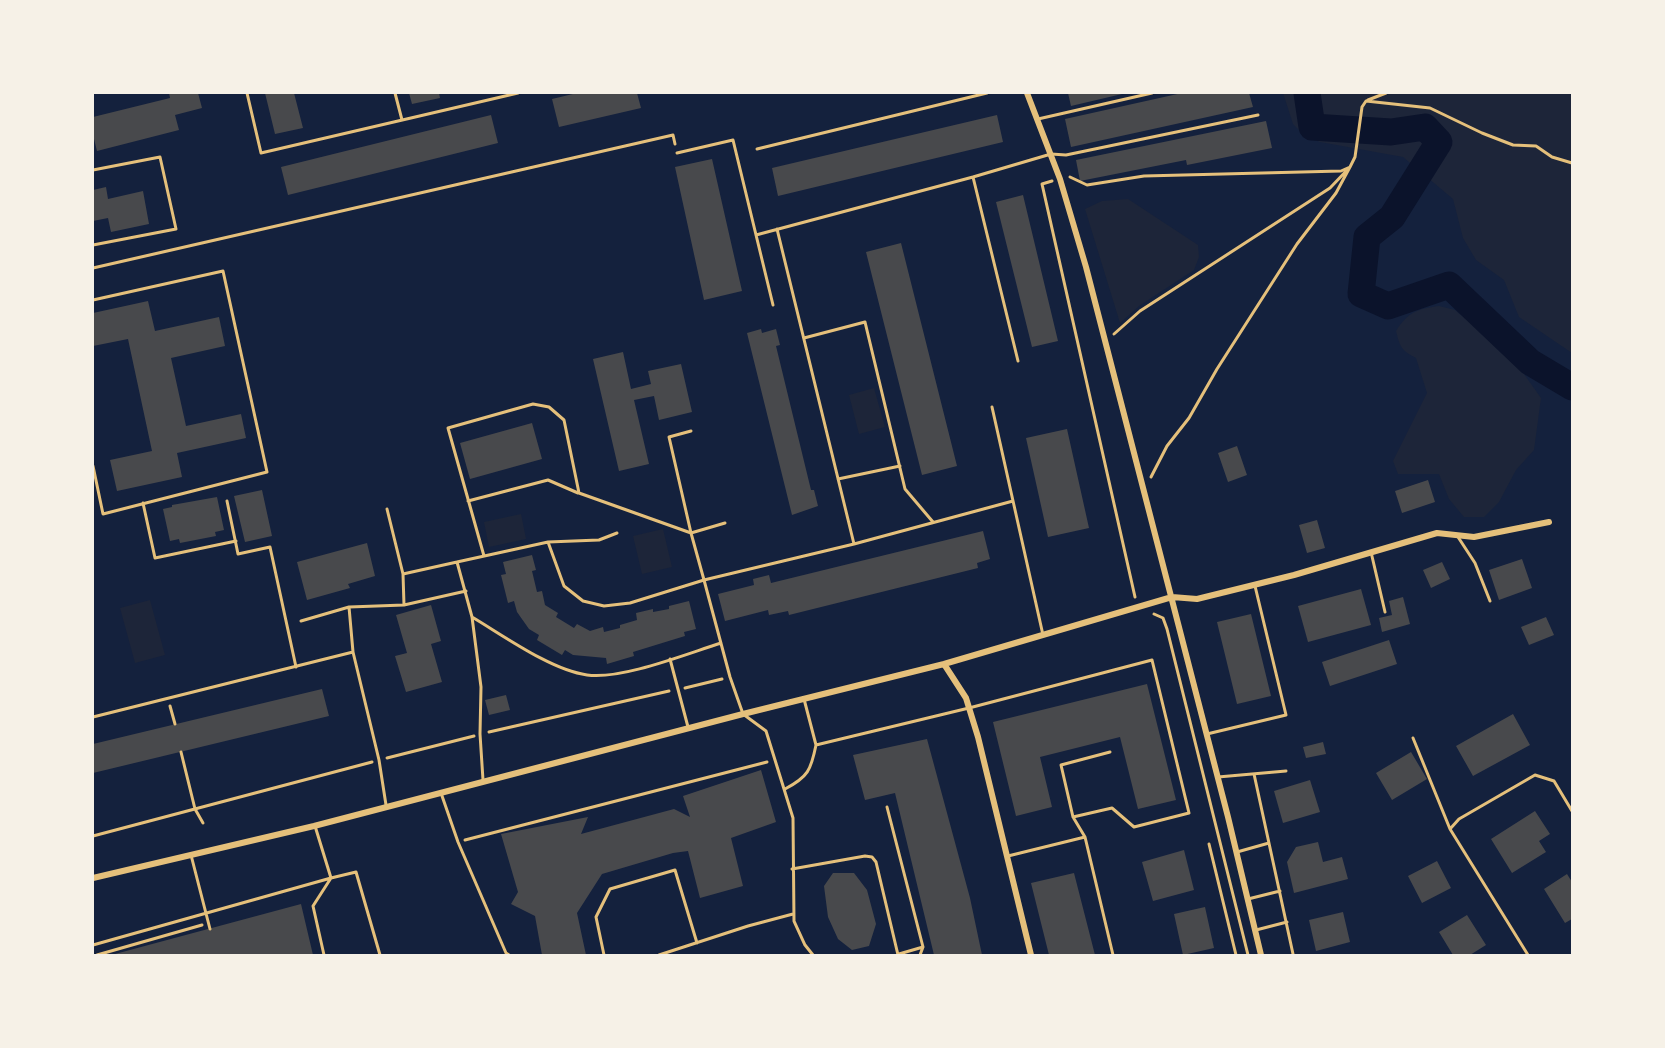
<!DOCTYPE html>
<style>
body{margin:0}
#map{position:relative;width:1665px;height:1048px;overflow:hidden;background:#14213d;font-family:"Source Sans 3",sans-serif}
canvas{display:block}
.frame{position:absolute;inset:0;border:94px solid #f6f1e7;pointer-events:none}
</style>
<div id="map">
<canvas width="1665" height="1048"></canvas>
<div class="frame"></div>
</div>
<script>
const g = document.querySelector('canvas').getContext('2d');
g.lineJoin = 'round';
function fillPath(path, color) {
  g.fillStyle = color;
  g.fill(path, 'evenodd');
}
function strokePath(path, color, width, dash) {
  g.strokeStyle = color;
  g.lineWidth = width;
  g.lineCap = dash ? 'butt' : 'round';
  g.setLineDash(dash || []);
  g.stroke(path);
}
fillPath(new Path2D(`
 M1283,93H1572V353L1519,317L1504,280L1476,260L1463,238L1453,199L1403,157L1320,142L1304,135L1293,124Z
 M1128,199L1198,245L1199,257L1194,270L1139,306L1120,323L1085,209L1102,201Z
 M1439,306L1455,310L1488,337L1519,367L1541,398L1534,450L1516,470L1499,502L1484,517H1464L1449,499L1439,474H1398L1393,461L1427,393L1416,358C1401,350 1400,347 1396,331C1408,312 1417,309 1439,306Z
 M874,388L885,427L859,434L849,395Z
 M521,514L526,539L489,547L484,522Z
 M663,529L672,567L642,574L633,536Z
 M150,600L165,655L135,663L120,608Z`), '#1d2539');
strokePath(new Path2D(`
 M1307,93L1312,127L1391,132L1425,127L1439,142L1392,217L1367,237L1361,294L1388,306L1449,285L1530,362L1572,387`), '#0b132b', 27);
fillPath(new Path2D(`
 M169,93H198L202,108L175,115L179,130L97,151L93,135V117L170,98Z
 M265,93H294L303,128L275,134Z
 M409,93H439L440,98L412,104Z
 M577,93H637L641,108L559,127L552,99Z
 M1068,93H1122V94L1071,106Z
 M1182,93H1249L1253,107L1071,147L1065,119Z
 M491,115L498,143L288,195L281,167Z
 M997,115L1003,142L778,196L772,168Z
 M1266,121L1272,148L1187,165L1186,160L1080,181L1076,160Z
 M712,159L742,291L704,300L675,167Z
 M106,187L108,199L143,191L149,224L111,232L108,218L93,221V190Z
 M1023,195L1058,341L1032,347L996,202Z
 M901,243L957,466L922,475L866,252Z
 M148,301L155,331L219,317L225,346L171,358L186,426L241,414L246,438L177,453L182,477L117,491L110,460L152,451L128,339L93,346V313Z
 M761,329L762,333L776,329L780,345L776,346L811,490H814L818,506L792,515L747,333Z
 M623,352L631,389L651,384L648,371L681,364L692,412L659,420L654,396L634,400L649,464L619,471L593,359Z
 M532,423L542,459L470,479L460,443Z
 M1067,429L1089,528L1048,537L1026,438Z
 M1237,446L1247,475L1228,482L1218,453Z
 M1428,480L1435,502L1402,513L1395,491Z
 M262,490L272,536L245,542L234,496Z
 M217,497L224,530L215,532L216,536L180,543L179,539L170,541L163,509L172,507V505Z
 M1317,520L1325,548L1307,553L1299,525Z
 M983,531L990,559L977,563L978,568L789,615L788,611L769,615L768,610L725,621L718,594L754,585L753,579L769,575L771,583Z
 M367,543L375,576L348,584L350,588L307,600L297,562Z
 M532,555L536,570L532,571L537,592L542,591L545,605L558,613L556,617L574,628L577,624L590,631L603,627L604,632L620,628V625L637,620L636,613L653,609V612L669,609V606L689,601L696,629L684,632L685,636L633,652L634,656L607,664L606,658L573,655L565,650L562,655L537,640L539,635L529,629L517,612L514,601L508,603L501,575L506,574L503,562Z
 M1522,559L1532,588L1499,600L1489,570Z
 M1442,562L1450,579L1431,588L1423,570Z
 M1361,589L1371,625L1308,642L1298,606Z
 M1403,597L1410,624L1382,632L1379,618L1392,615L1389,601Z
 M431,605L441,641L431,644L442,682L406,692L395,656L407,653L396,615Z
 M1251,614L1271,696L1237,704L1217,622Z
 M1546,617L1554,635L1529,645L1521,627Z
 M1389,640L1397,664L1330,686L1322,662Z
 M1147,684L1176,800L1138,809L1120,737L1040,757L1052,807L1016,816L993,722Z
 M322,689L329,716L93,773V744Z
 M506,695L510,710L489,715L485,700Z
 M1513,714L1530,745L1473,776L1456,746Z
 M927,739L970,898L982,955H934L895,793L865,800L853,755Z
 M1323,742L1326,754L1306,758L1303,747Z
 M1411,752L1427,779L1392,800L1376,773Z
 M761,770L776,822L731,838L743,886L700,898L688,851L673,853L602,874L577,913L586,955H542L535,916L511,904L518,892L501,834L588,817L581,834L674,809L690,817L683,796Z
 M1310,780L1320,812L1283,823L1274,791Z
 M1535,811L1550,834L1539,841L1546,852L1512,873L1491,839Z
 M1318,842L1323,862L1342,857L1348,879L1294,893L1287,862L1296,847Z
 M1184,850L1194,890L1153,901L1142,862Z
 M1437,861L1451,888L1422,903L1408,876Z
 M833,873H854L867,890L876,924L869,946L852,950L838,939L828,917L824,886Z
 M1074,873L1095,955H1049L1031,883Z
 M1567,874L1572,882V919L1565,923L1544,889Z
 M301,904L313,955H115V954Z
 M1205,907L1214,948L1183,955L1174,914Z
 M1343,912L1350,942L1316,951L1309,920Z
 M1467,915L1486,945L1470,955H1453L1439,932Z`), '#48494c');
strokePath(new Path2D(`
 M1368,100L1386,93
 M1070,177L1087,185L1144,176L1341,171L1350,167L1355,157L1362,107L1366,101L1430,108L1482,133L1513,145L1536,146L1552,157L1572,163
 M1052,181L1042,184L1135,597
 M93,268L673,135L675,144
 M1114,334L1140,311L1330,188L1350,167L1336,193L1297,244L1217,369L1189,418L1167,446L1151,477
 M1154,614L1163,618L1167,629L1248,955
 M685,688L722,679
 M170,706L175,724
 M489,732L669,691
 M181,752L195,809L203,823
 M387,758L474,736
 M93,836L372,762
 M465,840L767,762
 M97,955L202,925`), '#e5c07b', 3);
strokePath(new Path2D(`
 M247,93L261,153L518,93
 M395,93L402,120
 M1038,119L1152,93
 M757,149L987,93
 M677,153L733,140L773,305
 M93,170L160,157L176,229L93,245
 M777,229L854,544
 M756,235L973,177
 M93,300L223,271L267,472L103,514L93,466
 M804,338L865,322L905,489L933,522
 M1018,361L973,177L1051,154L1066,155L1258,115
 M992,407L1043,635
 M691,431L669,437L691,533
 M838,479L900,466
 M227,501L238,554L270,547L296,667
 M468,501L548,480L578,493
 M143,503L155,558L236,541
 M387,509L403,574L457,562
 M1458,537L1475,563L1490,601
 M548,542L599,540L617,533
 M1371,552L1385,612
 M484,556L448,428L533,404L549,407L564,420L579,493L691,533
 M403,574L404,605
 M349,607L353,652
 M472,617C504,636 551,670 587,675C621,680 686,654 721,643
 M301,621L349,607L404,605L466,591
 M670,659L688,727
 M804,699L816,745L969,708L1152,660L1189,813L1134,827L1112,808L1073,817
 M93,717L353,652L379,760L386,805
 M1207,734L1286,715L1255,586
 M1413,738L1450,829
 M1254,774L1293,954
 M1218,777L1286,771
 M483,780L480,734L481,687L472,617L457,562L548,542L564,586L583,601L604,606L630,603L704,580L691,533L725,523
 M785,789C808,777 811,770 816,745
 M441,793L458,842L506,953L509,955
 M887,807L923,947L899,954
 M1085,837L1073,817L1061,765L1110,752
 M1209,844L1236,955
 M1237,852L1269,843
 M191,855L210,929
 M1008,856L1085,837L1113,955
 M792,869L865,856L872,857L876,862L898,955
 M1248,899L1280,891
 M1256,930L1287,922
 M93,945L331,878L315,826
 M324,955L313,906L331,878L356,872L380,955
 M604,955L596,917L610,889L675,870L697,943
 M659,955L748,926L793,914
 M813,955L805,945L794,921L793,818L766,731L743,714L730,677L704,580L854,544L1013,501
 M920,955L923,947
 M1528,955L1450,829L1459,819L1535,775L1554,781L1572,811`), '#e5c07b', 3);
strokePath(new Path2D(`
 M1027,93L1060,179L1086,267L1228,817L1261,955
 M944,664L966,698L978,737L1031,955
 M93,878L314,826L743,714L944,664L1172,597L1197,599L1294,575L1437,533L1474,537L1549,522`), '#e5c07b', 6);
</script>
